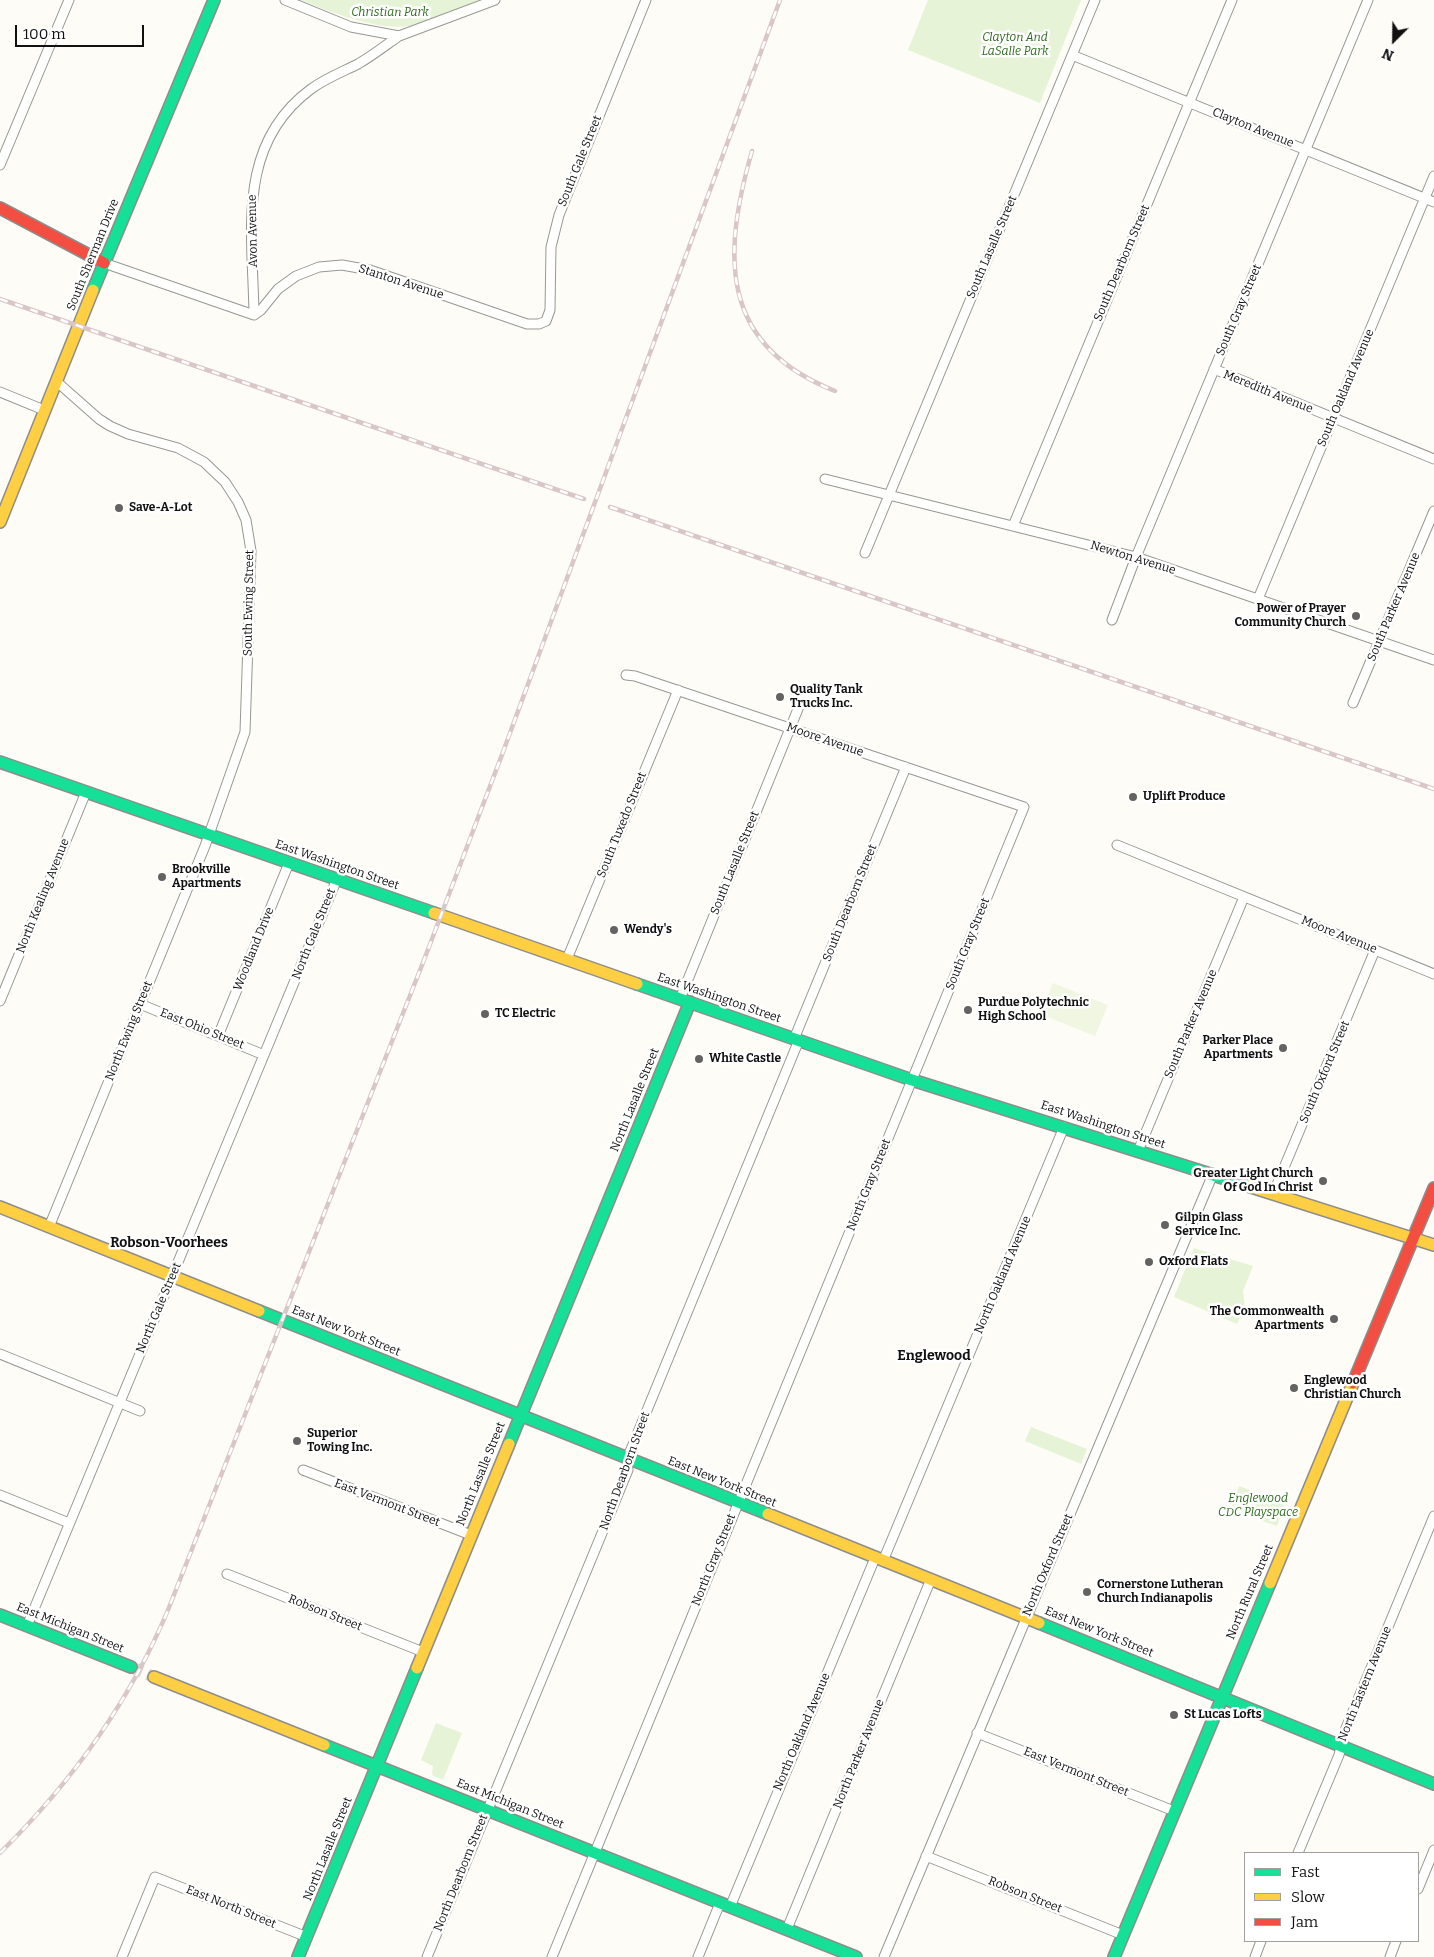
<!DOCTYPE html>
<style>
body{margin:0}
#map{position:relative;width:1434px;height:1957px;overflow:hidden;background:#fdfcf7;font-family:Bitter,serif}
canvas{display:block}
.legend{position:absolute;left:1244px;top:1852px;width:175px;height:90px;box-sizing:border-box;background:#fff;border:1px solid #a0a0a0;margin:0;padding:6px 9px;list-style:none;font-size:15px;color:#111}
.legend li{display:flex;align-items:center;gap:10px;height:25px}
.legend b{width:25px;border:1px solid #a0a0a0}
.north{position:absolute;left:1369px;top:15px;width:50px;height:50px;-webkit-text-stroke:4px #fff;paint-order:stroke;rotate:203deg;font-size:14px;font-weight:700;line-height:20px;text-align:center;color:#111}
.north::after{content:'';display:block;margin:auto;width:18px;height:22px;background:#111;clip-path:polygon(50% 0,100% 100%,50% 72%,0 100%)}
.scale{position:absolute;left:15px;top:25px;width:129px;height:22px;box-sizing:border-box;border:2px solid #111;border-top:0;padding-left:6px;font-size:15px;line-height:18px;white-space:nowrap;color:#111;-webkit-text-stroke:4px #fff;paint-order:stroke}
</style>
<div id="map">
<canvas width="1434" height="1957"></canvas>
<ul class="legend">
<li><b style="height:6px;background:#16e098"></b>Fast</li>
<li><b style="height:6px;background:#ffcf43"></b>Slow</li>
<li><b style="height:6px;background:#f24e42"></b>Jam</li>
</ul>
<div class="north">N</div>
<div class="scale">100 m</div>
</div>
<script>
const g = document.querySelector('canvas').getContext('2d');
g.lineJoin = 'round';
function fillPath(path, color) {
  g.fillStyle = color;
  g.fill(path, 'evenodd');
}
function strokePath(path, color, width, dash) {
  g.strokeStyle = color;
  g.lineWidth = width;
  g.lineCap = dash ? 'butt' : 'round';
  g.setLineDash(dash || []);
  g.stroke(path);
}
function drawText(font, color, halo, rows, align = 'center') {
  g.font = font + ' Bitter,serif';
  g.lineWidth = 5;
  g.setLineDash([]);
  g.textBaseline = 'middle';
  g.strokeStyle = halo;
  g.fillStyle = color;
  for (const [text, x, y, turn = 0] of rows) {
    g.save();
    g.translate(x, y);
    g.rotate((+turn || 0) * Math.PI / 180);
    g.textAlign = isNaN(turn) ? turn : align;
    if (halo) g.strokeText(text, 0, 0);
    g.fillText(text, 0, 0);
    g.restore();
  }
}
fillPath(new Path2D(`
 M301,0H479C458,8 436,19 414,25C381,33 331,12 301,0Z
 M928,0H1081L1040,103L908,50Z
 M1194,1248L1253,1266L1243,1291L1245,1307L1237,1324L1174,1297Z
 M1031,1427L1087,1449L1081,1464L1025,1441Z
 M1239,1486L1285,1503L1277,1526L1230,1510Z
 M436,1723L462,1733L443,1780L432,1775L433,1766L421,1760Z`), '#e7f3d7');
fillPath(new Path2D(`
 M1053,983L1108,1005L1095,1036L1040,1014Z`), '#f0f6e1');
strokePath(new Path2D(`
 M131,1667L154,1677`), '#dad9d4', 12, [12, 6]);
const street = new Path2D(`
 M285,0L351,27L399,36L495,0
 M1072,55L1434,202
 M0,165L69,0
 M104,263L254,315L261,310L278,289L296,276L319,267L342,265L370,270L527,324H539L546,321L550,310L551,247L559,215L646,0
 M254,315C253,233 235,145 311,89C326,78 342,72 358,64C372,56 386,45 399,36
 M1214,369L1434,459
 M0,392L44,410
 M825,479L1136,557L1434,660
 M1013,526L1232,0
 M865,553L1095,0
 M1258,599L1434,176
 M1112,620L1136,557L1368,0
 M1353,703L1434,511
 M1117,845L1434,974
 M567,959L678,690
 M680,999L800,704
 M0,1001L86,792
 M140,1004L264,1055
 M218,1036L289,863
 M794,1039L906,767
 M1138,1151L1244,897
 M1273,1194L1375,950
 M49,1227L205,846L245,732L251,551L246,520L238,502L225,482L204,462L178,448L128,434L110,426L99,419L56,381
 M0,1354L140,1411
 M303,1470L471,1535
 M0,1495L69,1523
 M883,1561L1064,1127
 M227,1574L423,1652
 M27,1626L337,879
 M977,1733L1174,1811
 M1298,1853L1339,1755L1344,1733L1434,1516
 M926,1856L1123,1935
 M1418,1889L1434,1850
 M730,1907L875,1558
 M787,1929L931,1579
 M122,1957L155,1877L307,1937
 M427,1957L607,1521L628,1470L627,1459L799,1040
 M552,1957L1024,807L635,676L626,675
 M698,1957L720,1903
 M884,1957L1213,1174
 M1255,1957L1261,1941
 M1390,1957L1396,1941`);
const fast = new Path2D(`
 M93,290L214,0
 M0,762L434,913
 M637,984L912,1080L1248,1186
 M259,1311L768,1514
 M509,1444L690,1002
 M0,1615L131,1667
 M1039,1623L1434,1784
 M324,1745L856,1957
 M298,1957L417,1668
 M1114,1957L1270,1583`);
const slow = new Path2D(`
 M0,522L93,290
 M434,913L637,984
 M1248,1186L1434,1245
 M0,1207L259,1311
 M768,1514L1039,1623
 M1270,1583L1353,1383
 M417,1668L509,1444
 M154,1677L324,1745`);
const jam = new Path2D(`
 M0,208L104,263
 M1353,1383L1434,1188`);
strokePath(street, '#979795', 11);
strokePath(fast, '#8e8d8b', 14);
strokePath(slow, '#8e8d8b', 14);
strokePath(jam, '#8e8d8b', 14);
strokePath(street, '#fffffe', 9);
strokePath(fast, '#16e098', 11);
strokePath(slow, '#ffcf43', 11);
strokePath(jam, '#f24e42', 11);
const rail = new Path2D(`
 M752,151C722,256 719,345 835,391
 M0,299L584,499
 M610,507L1434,789
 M0,1853C71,1783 129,1703 168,1610L424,960L503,752L780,0`);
strokePath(rail, '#d9c6c7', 4.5);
strokePath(rail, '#fff', 2.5, [8]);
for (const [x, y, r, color] of [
 [119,508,5,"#646362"],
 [1356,616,5,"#646362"],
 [780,697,5,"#646362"],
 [1133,797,5,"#646362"],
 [162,877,5,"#646362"],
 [614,930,5,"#646362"],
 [968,1010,5,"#646362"],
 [485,1014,5,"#646362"],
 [1283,1048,5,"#646362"],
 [699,1059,5,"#646362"],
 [1323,1181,5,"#646362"],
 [1165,1225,5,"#646362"],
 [1149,1262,5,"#646362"],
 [1334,1319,5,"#646362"],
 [1294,1388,5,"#646362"],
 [297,1441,5,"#646362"],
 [1087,1592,5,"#646362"],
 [1174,1715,5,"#646362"]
]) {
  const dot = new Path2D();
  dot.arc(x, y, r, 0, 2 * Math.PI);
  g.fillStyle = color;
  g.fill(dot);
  strokePath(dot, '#fff', 2);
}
drawText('italic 12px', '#2f6b1f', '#fff', [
 ["Christian Park",390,13],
 ["Clayton And",1015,38],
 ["LaSalle Park",1015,52],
 ["Englewood",1258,1499],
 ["CDC Playspace",1258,1513]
]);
drawText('12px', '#111', '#fff', [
 ["Clayton Avenue",1253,128,22],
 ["South Gale Street",580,161,-68],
 ["Avon Avenue",253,231,-91],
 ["South Lasalle Street",992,247,-67],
 ["South Sherman Drive",93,255,-68],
 ["South Dearborn Street",1122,263,-67],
 ["Stanton Avenue",401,282,18],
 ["South Gray Street",1239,310,-67],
 ["South Oakland Avenue",1346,388,-67],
 ["Meredith Avenue",1268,392,22],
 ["Newton Avenue",1133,558,17],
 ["South Ewing Street",249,603,-89],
 ["South Parker Avenue",1394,607,-67],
 ["Moore Avenue",825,740,19],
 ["South Tuxedo Street",622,825,-68],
 ["South Lasalle Street",735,863,-68],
 ["East Washington Street",337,865,19],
 ["North Kealing Avenue",43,896,-68],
 ["South Dearborn Street",850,903,-68],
 ["North Gale Street",314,934,-68],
 ["Moore Avenue",1339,935,22],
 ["South Gray Street",968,944,-68],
 ["Woodland Drive",254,949,-68],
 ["East Washington Street",719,998,19],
 ["South Parker Avenue",1191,1024,-67],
 ["East Ohio Street",202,1029,22],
 ["North Ewing Street",129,1031,-68],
 ["South Oxford Street",1325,1072,-67],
 ["North Lasalle Street",635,1100,-68],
 ["East Washington Street",1103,1125,18],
 ["North Gray Street",869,1185,-68],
 ["North Oakland Avenue",1003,1275,-67],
 ["North Gale Street",159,1308,-67],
 ["East New York Street",346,1331,22],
 ["North Dearborn Street",625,1471,-70],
 ["North Lasalle Street",481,1474,-68],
 ["East New York Street",722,1482,22],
 ["East Vermont Street",387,1503,21],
 ["North Gray Street",714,1560,-68],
 ["North Oxford Street",1048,1565,-67],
 ["North Rural Street",1250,1592,-67],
 ["Robson Street",325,1613,22],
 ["East Michigan Street",70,1628,22],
 ["East New York Street",1099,1632,22],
 ["North Eastern Avenue",1365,1684,-68],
 ["North Oakland Avenue",802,1732,-67],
 ["North Parker Avenue",859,1754,-68],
 ["East Vermont Street",1076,1772,22],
 ["East Michigan Street",510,1804,22],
 ["North Lasalle Street",328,1849,-68],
 ["North Dearborn Street",461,1873,-68],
 ["Robson Street",1025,1895,22],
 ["East North Street",231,1907,22]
]);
drawText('bold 12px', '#111', '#fff', [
 ["Save-A-Lot",129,508],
 ["Power of Prayer",1346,609,"right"],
 ["Community Church",1346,623,"right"],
 ["Quality Tank",790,690],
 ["Trucks Inc.",790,704],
 ["Uplift Produce",1143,797],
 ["Brookville",172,870],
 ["Apartments",172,884],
 ["Wendy's",624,930],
 ["Purdue Polytechnic",978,1003],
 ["High School",978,1017],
 ["TC Electric",495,1014],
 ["Parker Place",1273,1041,"right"],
 ["Apartments",1273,1055,"right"],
 ["White Castle",709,1059],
 ["Greater Light Church",1313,1174,"right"],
 ["Of God In Christ",1313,1188,"right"],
 ["Gilpin Glass",1175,1218],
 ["Service Inc.",1175,1232],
 ["Oxford Flats",1159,1262],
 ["The Commonwealth",1324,1312,"right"],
 ["Apartments",1324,1326,"right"],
 ["Englewood",1304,1381],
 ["Christian Church",1304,1395],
 ["Superior",307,1434],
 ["Towing Inc.",307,1448],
 ["Cornerstone Lutheran",1097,1585],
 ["Church Indianapolis",1097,1599],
 ["St Lucas Lofts",1184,1715]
], 'left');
drawText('bold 14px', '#111', '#fff', [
 ["Robson-Voorhees",169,1243],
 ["Englewood",934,1356]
]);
</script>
